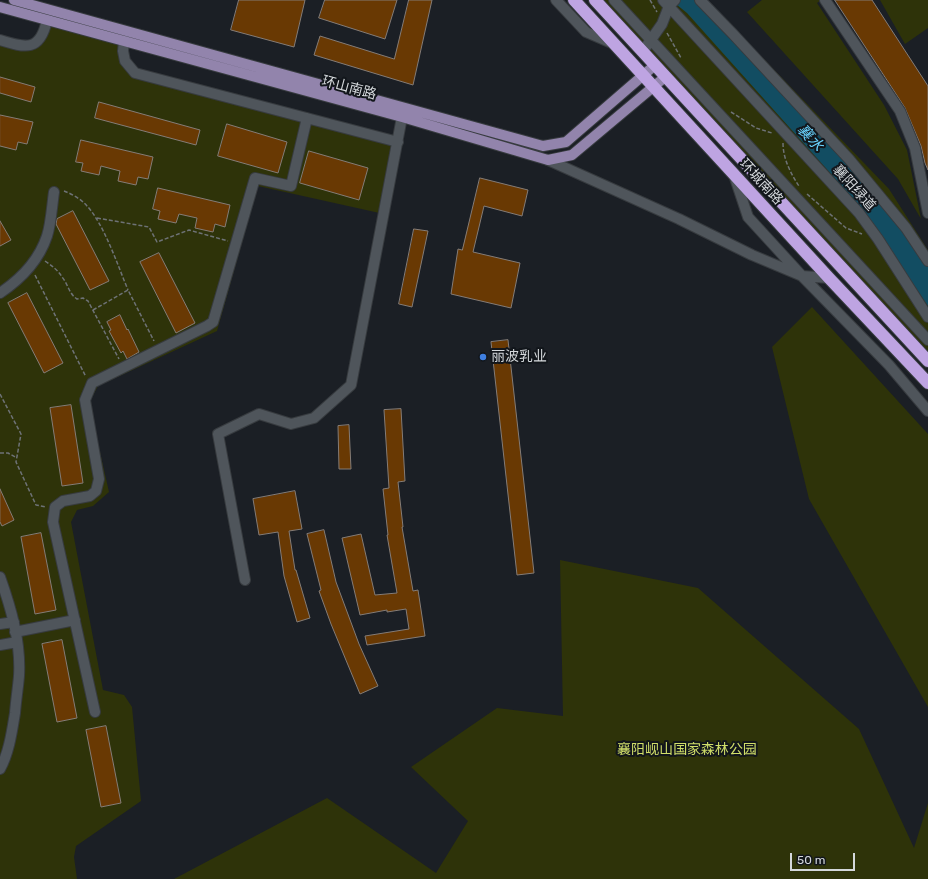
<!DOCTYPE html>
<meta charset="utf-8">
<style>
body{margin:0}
#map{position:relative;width:928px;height:879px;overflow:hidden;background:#1b1f25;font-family:Rubik,sans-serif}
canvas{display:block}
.scale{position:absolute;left:790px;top:853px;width:65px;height:18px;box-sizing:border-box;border:2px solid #d4d8db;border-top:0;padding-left:5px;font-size:12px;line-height:14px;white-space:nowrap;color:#d4d8db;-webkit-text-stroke:3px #12161b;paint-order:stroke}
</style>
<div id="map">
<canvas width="928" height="879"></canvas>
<div class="scale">50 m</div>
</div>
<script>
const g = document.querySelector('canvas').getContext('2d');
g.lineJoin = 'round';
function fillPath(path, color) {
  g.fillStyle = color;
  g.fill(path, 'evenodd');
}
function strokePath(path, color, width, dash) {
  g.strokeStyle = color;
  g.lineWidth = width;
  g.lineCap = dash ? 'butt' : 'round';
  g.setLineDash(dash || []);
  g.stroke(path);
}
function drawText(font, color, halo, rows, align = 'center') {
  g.font = font + ' Rubik,"Noto Sans SC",sans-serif';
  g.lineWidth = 4;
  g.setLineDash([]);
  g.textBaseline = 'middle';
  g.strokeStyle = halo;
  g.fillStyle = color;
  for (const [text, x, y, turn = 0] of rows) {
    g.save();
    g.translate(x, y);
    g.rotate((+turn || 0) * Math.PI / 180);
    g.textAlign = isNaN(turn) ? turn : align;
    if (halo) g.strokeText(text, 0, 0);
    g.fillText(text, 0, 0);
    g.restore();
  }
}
fillPath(new Path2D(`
 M595,0H707L889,189L928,250V361Z
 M762,0H821L817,3L884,105L907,150L921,219L898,179L747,12Z
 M880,0H928V28L905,44Z
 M47,20L124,44L135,74L398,142L384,214L258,186L217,331L98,386L89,403L109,492L93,506L77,510L71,522L103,690L124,695L132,707L141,801L76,846L74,857L77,879H0V40L33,45Z
 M812,307L928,434V707L809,499L772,347Z
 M560,560L698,588L859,729L914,848L928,803V879H174L327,798L436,873L468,821L411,767L497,708L563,716Z`), '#2e3309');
fillPath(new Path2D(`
 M671,0H696L874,194L904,230L928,266V306L871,222L858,204L687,13Z`), '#124d62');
const building = new Path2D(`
 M239,0H305L294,47L231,30Z
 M325,0H397L385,39L319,18Z
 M409,0H432L413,85L314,55L320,36L394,59Z
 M835,0H872L928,86V170L925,163L921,146L905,108Z
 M0,77L35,87L31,102L0,93Z
 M99,102L200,130L196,145L95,118Z
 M0,115L33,122L27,144L18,142L16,150L0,146Z
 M227,124L287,142L278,173L218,156Z
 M81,140L153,157L148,179L138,177L136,185L118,181L120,171L101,166L99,175L81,171L83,163L76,162Z
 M309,151L368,168L359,200L300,183Z
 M480,178L528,190L522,216L484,206L473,252L520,263L511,308L451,294L458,249L462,250Z
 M158,188L230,205L225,227L215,224L213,232L195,228L197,218L179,214L176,223L158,219L160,211L153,209Z
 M73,211L109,281L90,290L56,224L57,219Z
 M0,221L11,240L0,246Z
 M414,229L428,231L412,307L399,304Z
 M159,253L195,323L176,333L140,262Z
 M27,293L63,363L44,373L8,303Z
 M120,315L127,330L128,329L139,352L127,359L123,351L121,353L109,331L111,330L107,322Z
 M508,340L534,573L517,575L491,342Z
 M71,405L83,483L62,486L50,408Z
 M401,409L405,481L398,482L403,527H402L413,591L418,590L425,636L367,645L365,636L409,629L406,609L387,612V610L360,615L342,538L361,534L375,595L397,593L387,535H388L383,489L389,488L384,410Z
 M349,425L351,469H339L338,426Z
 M0,489L14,520L2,526L0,522Z
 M295,491L302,529L289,531L295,570H296L310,618L297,622L284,576L278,532L259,535L253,499Z
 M324,530L336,582L359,644L378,686L360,694L331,624L319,591L321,590L307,534Z
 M41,533L56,610L35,614L21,537Z
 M62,640L77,718L57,722L42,644Z
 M106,726L121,803L101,807L86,730Z`);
fillPath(building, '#693903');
strokePath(building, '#847c77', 1);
const minor = new Path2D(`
 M556,0L586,32L614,44
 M614,0L928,340
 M663,0L859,213L878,239L928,317
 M700,0L733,34L849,159L906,228L928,261
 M825,0L900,111L915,148L928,213
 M0,40C26,48 40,52 47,20
 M124,41L123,51L125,61L135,73L398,142
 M643,51L662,24L669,6L675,0
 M548,160L679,219L752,255L802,276L829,278
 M734,175L748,217L802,276L889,365L928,411
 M0,293C21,279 39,260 47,236C51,224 52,206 54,192
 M0,577C11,608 21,642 19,676C18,688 16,700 15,713C12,731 9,753 0,769
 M245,580L218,434L259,414L291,424L314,418L351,385L402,117
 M0,624L14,622
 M15,632L75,620
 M0,645L17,642
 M95,712L53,522L55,507L63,501L90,496L96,491L99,479L85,400L92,383L207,326L213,322L255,178L291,186L307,118`);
const major = new Path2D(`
 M14,0L543,146L566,142L655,65
 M0,7L402,117L548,160L572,155L665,77`);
const highway = new Path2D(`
 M574,0L829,278L928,383
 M595,0L783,204L928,361`);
strokePath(minor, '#373b3f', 12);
strokePath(major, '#373b3f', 12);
strokePath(highway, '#373b3f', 14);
strokePath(new Path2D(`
 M650,0L657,12
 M667,33L681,58
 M731,112L756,128L772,133
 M783,143C783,159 791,174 799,186
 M64,191C72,194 81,199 87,206C104,224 118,266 128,290
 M807,194L846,228L862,234
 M97,218L149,227L157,242L189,230L228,241
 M45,261C52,266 58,270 62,277C68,284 69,294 77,299L83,298L88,301L119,359
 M35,275L86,377
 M93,310L128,290L154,341
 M0,394L21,434L16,462L36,505L46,507
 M0,453H8L17,458`), '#6e7276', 1.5, [4, 2]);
strokePath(minor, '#4f555b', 10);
strokePath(major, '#9284ac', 10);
strokePath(highway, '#bea4e2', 12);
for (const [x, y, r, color] of [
 [483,357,4,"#3f7fe0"]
]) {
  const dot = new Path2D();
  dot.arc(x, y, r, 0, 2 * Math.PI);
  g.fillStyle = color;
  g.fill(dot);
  strokePath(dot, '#12161b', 1.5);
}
drawText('14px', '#d4d8db', '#12161b', [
 ["环山南路",349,88,15],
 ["环城南路",761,182,47],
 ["襄阳绿道",854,188,48]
]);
drawText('14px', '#d4d8db', '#12161b', [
 ["丽波乳业",491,357]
], 'left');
drawText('14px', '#d0de69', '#12161b', [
 ["襄阳岘山国家森林公园",687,750]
]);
drawText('italic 15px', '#68d1fc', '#12161b', [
 ["襄水",810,138,47]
]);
</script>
